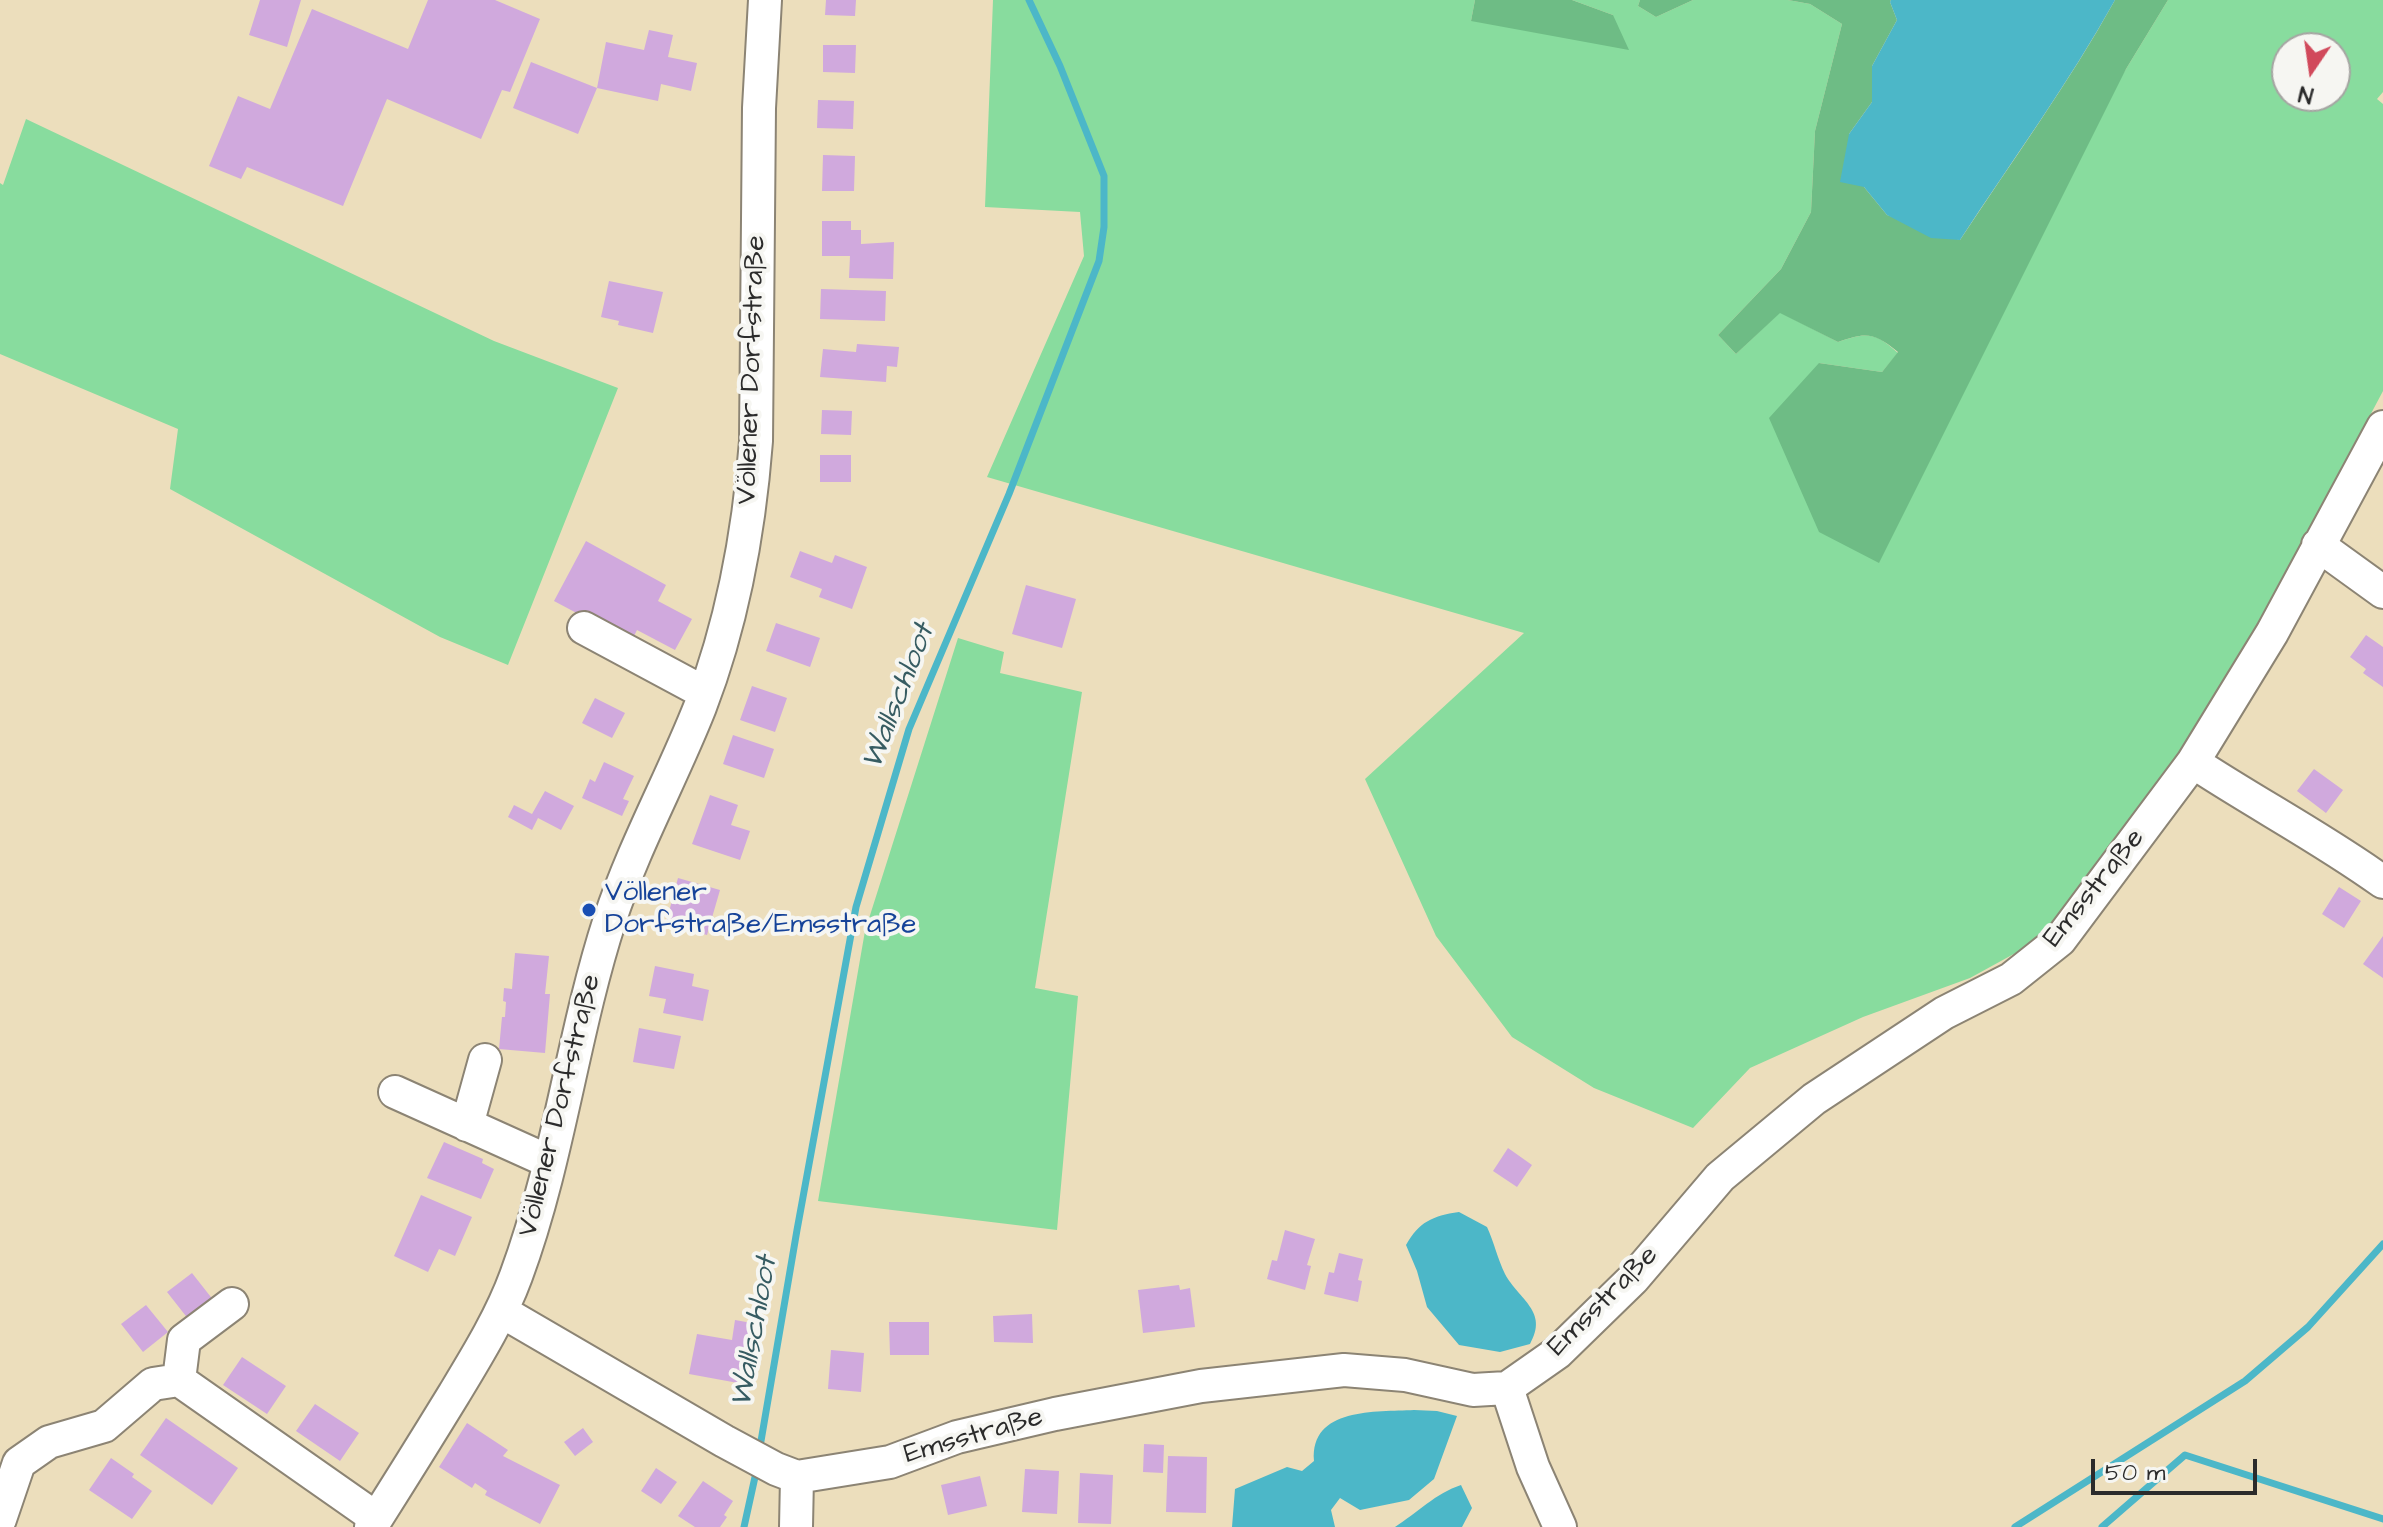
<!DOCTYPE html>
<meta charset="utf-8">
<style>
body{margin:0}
#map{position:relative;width:2383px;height:1527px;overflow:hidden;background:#ecdebc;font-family:"Architects Daughter",sans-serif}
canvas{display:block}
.north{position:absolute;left:2271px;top:32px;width:80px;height:80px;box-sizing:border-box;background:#f6f6f2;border:2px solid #a5a5a2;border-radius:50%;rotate:193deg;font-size:22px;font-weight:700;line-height:32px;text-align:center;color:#2b2b2b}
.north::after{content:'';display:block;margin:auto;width:28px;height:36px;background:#d1495b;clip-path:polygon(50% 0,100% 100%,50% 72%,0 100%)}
.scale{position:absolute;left:2091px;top:1459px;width:166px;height:36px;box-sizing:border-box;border:4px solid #2b2b2b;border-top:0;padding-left:10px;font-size:24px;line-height:28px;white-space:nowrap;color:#2b2b2b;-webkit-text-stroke:6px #f6f6f2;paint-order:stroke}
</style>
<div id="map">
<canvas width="2383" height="1527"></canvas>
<div class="north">N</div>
<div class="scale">50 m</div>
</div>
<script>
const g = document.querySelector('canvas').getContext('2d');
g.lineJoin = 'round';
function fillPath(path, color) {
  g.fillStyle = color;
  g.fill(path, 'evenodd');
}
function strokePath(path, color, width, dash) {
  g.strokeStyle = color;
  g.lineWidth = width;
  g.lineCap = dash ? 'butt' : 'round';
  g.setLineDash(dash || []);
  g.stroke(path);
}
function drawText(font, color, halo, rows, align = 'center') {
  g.font = font + ' "Architects Daughter",sans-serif';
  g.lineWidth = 8;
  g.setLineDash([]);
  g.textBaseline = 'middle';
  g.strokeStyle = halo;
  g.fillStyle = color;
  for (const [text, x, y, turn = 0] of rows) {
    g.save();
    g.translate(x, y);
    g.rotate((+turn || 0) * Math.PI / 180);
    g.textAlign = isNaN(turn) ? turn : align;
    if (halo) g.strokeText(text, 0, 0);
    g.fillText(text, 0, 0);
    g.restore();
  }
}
fillPath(new Path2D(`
 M993,0H1475L1471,21L1613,15L1572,0H1640L1638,6L1656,17L1693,0H1788L1810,4L1842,24L1815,131L1811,212L1781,269L1718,335L1736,354L1780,312L1838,342C1867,332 1875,332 1898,353L1882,372L1819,363V532L2126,69L2168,0H2383V92L2377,99L2383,104V391L2261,621L2181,756L2052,933L1970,978L1863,1017L1750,1068L1693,1128L1594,1088L1512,1037L1436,936L1365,779L1524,633L987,477L1084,256L1080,212L985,207ZM2287,48H2335V96H2287Z
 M26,119L494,341L618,388L508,665L440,637L170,489L178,429L0,354V183L3,185Z
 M958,638L1004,652L1000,673L1082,692L1035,988L1078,996L1057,1230L818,1201L865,931Z`), '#88dc9e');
fillPath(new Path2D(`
 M1475,0H1572L1613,15L1629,50L1471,21Z
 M1640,0H1693L1656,17L1638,6Z
 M1788,0H1891L1890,2L1897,20L1872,66V102L1849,134L1864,187L1887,215L1960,240C2012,161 2069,83 2115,0H2168L2126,69L1879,563L1819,532L1769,418L1819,363L1882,372L1898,352C1874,332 1866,332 1838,342L1780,313L1736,354L1718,335L1781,269L1811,212L1815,131L1842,24L1810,4Z`), '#6ebc85');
fillPath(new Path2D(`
 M1891,0H2115C2069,83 2012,160 1960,240L1931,238L1887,215L1864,187L1840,182L1849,134L1872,102V66L1897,20L1890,2Z
 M1459,1212L1487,1227C1494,1242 1498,1260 1505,1274C1519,1300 1549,1311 1530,1344L1500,1352L1459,1345L1427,1307L1417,1271L1406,1245C1419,1222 1432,1216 1459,1212Z
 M1414,1410L1437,1411L1457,1416L1434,1479L1409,1500L1360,1510L1340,1498L1331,1510L1335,1527H1232L1235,1489L1287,1467L1302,1471L1314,1461C1310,1407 1376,1412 1414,1410Z
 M1461,1485L1472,1508L1462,1527H1395C1417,1513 1436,1493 1461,1485Z`), '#4cb7c8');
strokePath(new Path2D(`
 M761,1441L797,1230L856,907L909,729L1009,494L1099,261L1104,227V176L1060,66L1029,0
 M744,1527L755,1477
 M2015,1527L2245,1381L2308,1327L2383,1244
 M2102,1527L2185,1455L2383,1519`), '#4cb7c8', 7);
fillPath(new Path2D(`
 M260,0H301L287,47L249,35Z
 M428,0H495L540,19L510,92L502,90L481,139L387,99L343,206L247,167L241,179L209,166L238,96L270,109L312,9L408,49Z
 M826,0H856L855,16L825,15Z
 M649,30L673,35L668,57L697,63L691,91L661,84L658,101L597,88L606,42L644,50Z
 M823,45H856L855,73L823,72Z
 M531,62L597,88L578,134L513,108Z
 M818,100L854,101L853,129L817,128Z
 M823,155L855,156L854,191H822Z
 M822,221H851V230H861V244L894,242L893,279L849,278L850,256H822Z
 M609,281L663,292L653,333L618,325L619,321L601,317Z
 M821,289L886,291L885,321L820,319Z
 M857,344L899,347L897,367L887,366L886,382L820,377L823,349L856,352Z
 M822,410L852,411L851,435L821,434Z
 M820,455H851V482H820Z
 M586,541L666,585L658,601L692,619L675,650L637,630L631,642L554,601Z
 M800,551L832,563L835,555L867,567L852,609L819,597L822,589L790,577Z
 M1026,585L1076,599L1062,648L1012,634Z
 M776,623L820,638L810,667L766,651Z
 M2366,635L2383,647V687L2363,673L2366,669L2350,657Z
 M752,686L787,698L775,732L740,720Z
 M595,698L625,713L612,738L582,723Z
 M733,735L774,749L764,778L723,764Z
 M604,762L634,776L623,799L629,801L622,816L582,798L590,779L595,782Z
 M2314,769L2343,790L2326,813L2297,791Z
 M545,791L574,806L561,830L538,818L532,830L508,817L514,805L532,814Z
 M710,795L738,805L731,825L750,831L740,860L692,844Z
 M678,878L720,890L707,935L666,923Z
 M2339,887L2361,901L2344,928L2322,914Z
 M2383,936V978L2363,964Z
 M515,953L549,956L545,994H550L545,1053L499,1049L502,1017H505L506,1002L503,1001L504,988L512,989Z
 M655,966L694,974L692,986L709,990L703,1021L663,1013L666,999L649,996Z
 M639,1028L681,1036L674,1069L633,1062Z
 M444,1142L483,1159L482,1163L494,1169L481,1199L427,1178Z
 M1508,1148L1532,1165L1517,1187L1493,1171Z
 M421,1195L472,1217L455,1256L439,1249L428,1272L394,1256Z
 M1285,1230L1315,1239L1307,1265L1311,1266L1305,1290L1267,1279L1272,1260L1277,1261Z
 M1339,1253L1363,1259L1358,1280L1362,1281L1358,1302L1324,1294L1329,1272L1334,1273Z
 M192,1273L214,1301L189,1320L167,1292Z
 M1179,1285L1180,1290L1190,1288L1195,1327L1143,1333L1138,1290Z
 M146,1305L168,1332L143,1352L121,1324Z
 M1032,1314L1033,1343L994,1342L993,1316Z
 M735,1320L763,1325L759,1350L744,1347L738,1383L689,1374L697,1334L732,1340Z
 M889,1322H929V1355H890Z
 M831,1350L864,1353L861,1392L828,1389Z
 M242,1357L286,1386L267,1414L223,1385Z
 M315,1404L359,1433L340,1461L296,1431Z
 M166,1418L238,1468L212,1505L140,1455Z
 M467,1423L508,1450L503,1456L560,1485L540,1524L485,1495L487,1491L475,1483L472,1488L439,1467Z
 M583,1428L593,1442L575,1456L564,1442Z
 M1144,1444L1164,1445L1163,1473L1143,1472Z
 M1168,1456L1207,1457L1206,1513L1166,1512Z
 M111,1458L134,1474L132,1477L152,1491L132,1519L89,1490Z
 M656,1468L677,1482L661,1504L641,1491Z
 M1025,1469L1059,1471L1057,1514L1022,1512Z
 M1080,1473L1113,1475L1111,1524L1078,1523Z
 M980,1476L987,1506L948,1515L941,1485Z
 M703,1481L733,1501L724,1515L727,1517L720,1527H695L678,1516Z`), '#d0a9dd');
const minor = new Path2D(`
 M2318,545L2383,592
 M584,628L705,693
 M2193,762C2255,803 2322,838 2383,882
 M395,1092L548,1161
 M467,1125L485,1060
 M501,1311L724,1441L776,1469L797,1477L890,1462L957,1437L1055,1414L1201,1386L1344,1370L1405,1375L1473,1390L1507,1388L1557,1353L1633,1279L1720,1177L1814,1099L1944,1013L2011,979L2060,940L2193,762L2272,633L2383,427
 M179,1380L184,1340L232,1304
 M1507,1388L1533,1467L1560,1527
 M0,1519L19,1463L49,1442L104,1426L153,1384L179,1380L376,1518
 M371,1527C399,1483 427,1438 454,1394C477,1356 501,1317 516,1276C559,1160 572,1036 610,919C634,846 672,778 700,707C733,621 749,533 756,441L759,108L765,0
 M796,1527L797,1477`);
strokePath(minor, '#8c8474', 36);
strokePath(minor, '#fff', 32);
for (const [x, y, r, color] of [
 [589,910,8,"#1a4fb4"]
]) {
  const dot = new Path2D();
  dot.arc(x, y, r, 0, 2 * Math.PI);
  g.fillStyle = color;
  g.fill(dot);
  strokePath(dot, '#f6f6f2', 3);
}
drawText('28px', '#2b2b2b', '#f6f6f2', [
 ["Völlener Dorfstraße",753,370,-88],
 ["Emsstraße",2095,889,-51],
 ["Völlener Dorfstraße",561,1106,-76],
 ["Emsstraße",1604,1302,-45],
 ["Emsstraße",974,1437,-16]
]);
drawText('28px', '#164399', '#f6f6f2', [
 ["Völlener",605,894],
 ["Dorfstraße/Emsstraße",605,926]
], 'left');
drawText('italic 30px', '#375c62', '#f6f6f2', [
 ["Wallschloot",900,697,-69],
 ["Wallschloot",756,1332,-80]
]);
</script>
